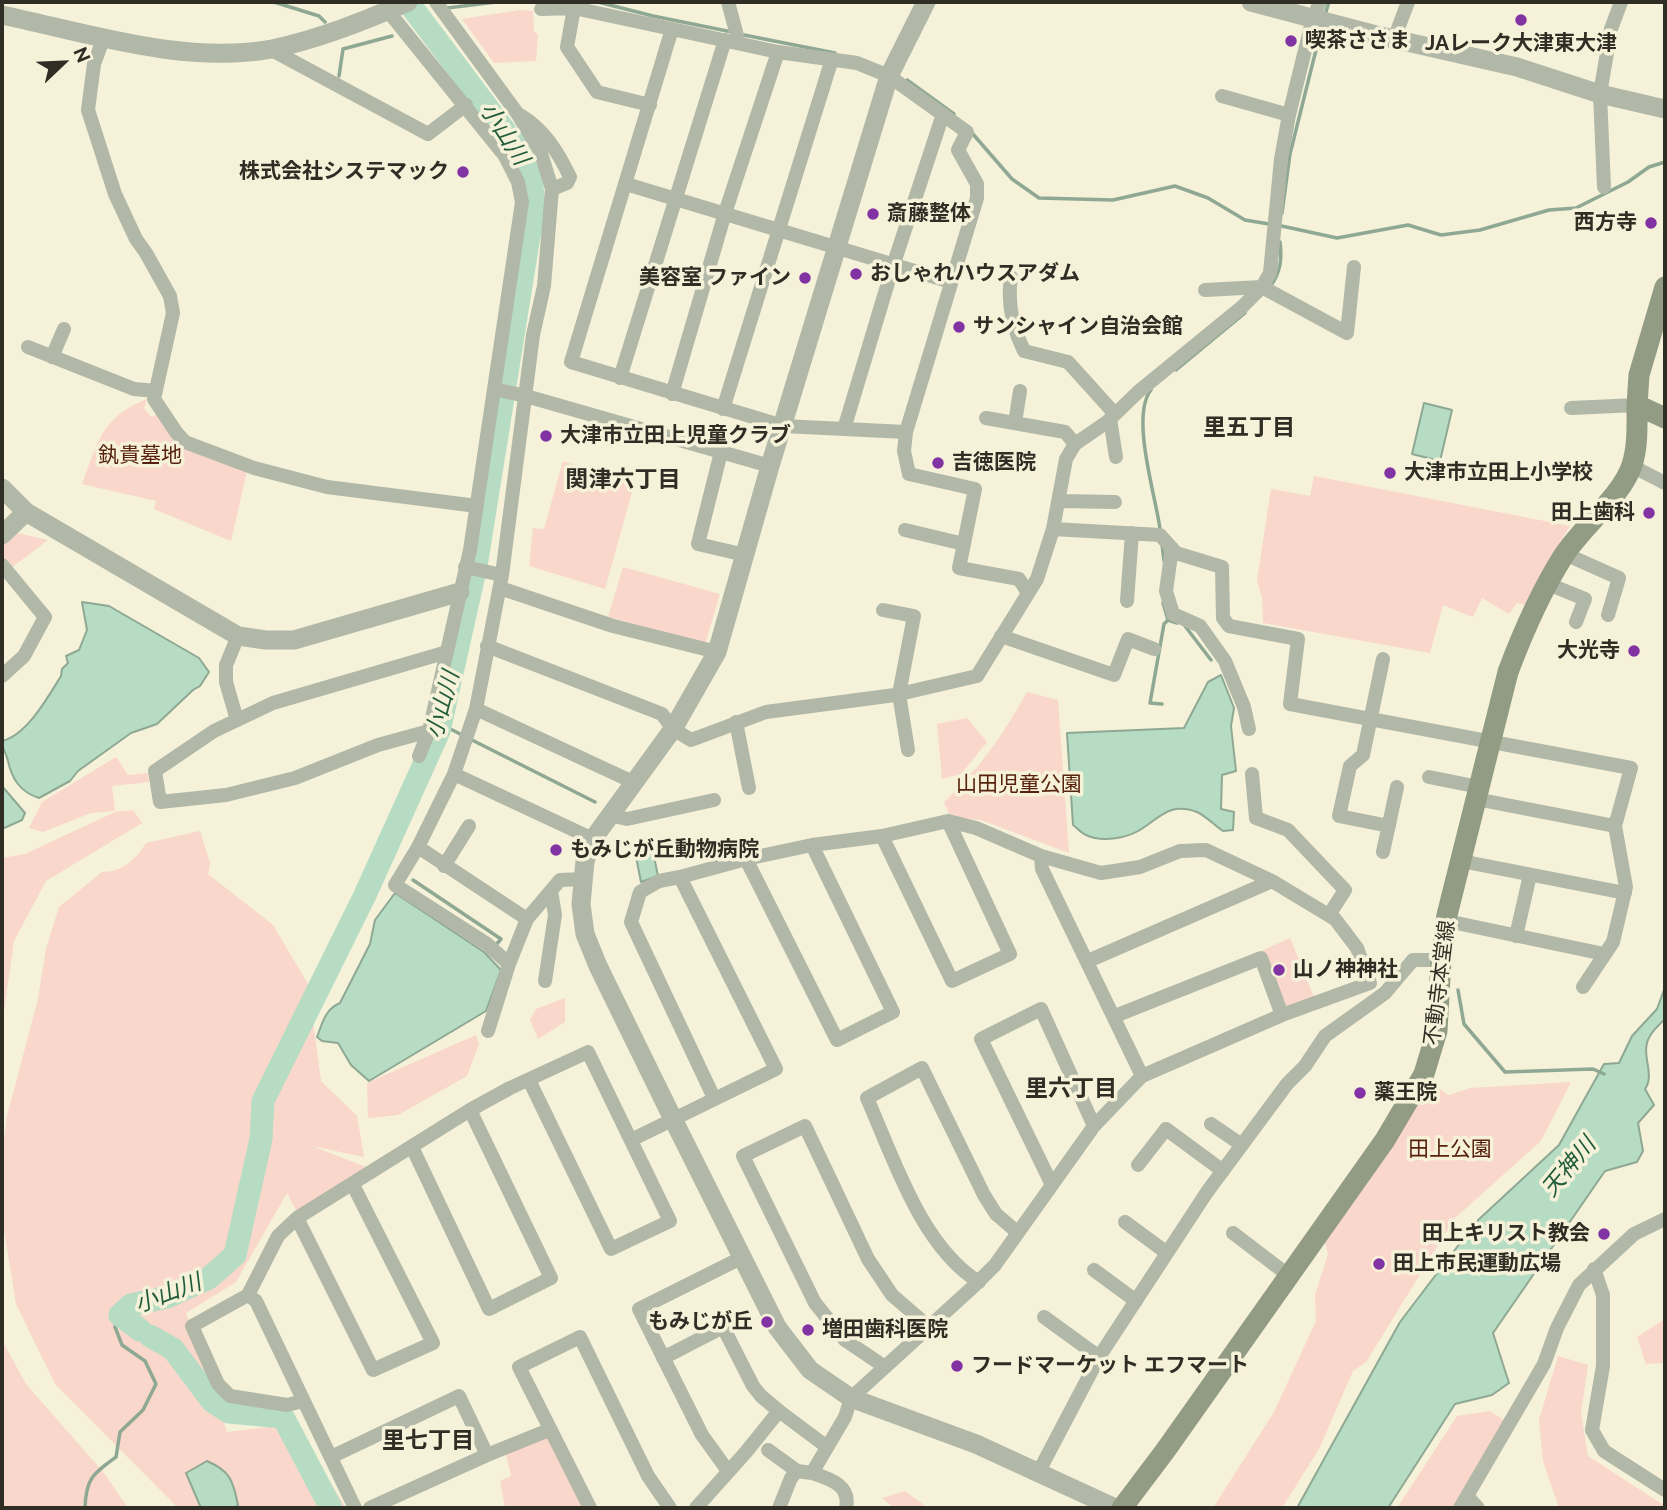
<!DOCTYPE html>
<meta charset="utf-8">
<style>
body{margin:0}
#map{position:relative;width:1667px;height:1510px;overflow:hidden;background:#f6f1d9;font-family:Raleway,sans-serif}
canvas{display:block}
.frame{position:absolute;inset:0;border:4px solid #2f2d24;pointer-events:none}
.north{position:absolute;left:28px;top:28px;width:70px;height:70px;-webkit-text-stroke:5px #f6f1d9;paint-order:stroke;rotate:67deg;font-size:19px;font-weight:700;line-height:28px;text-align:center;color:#2f2d24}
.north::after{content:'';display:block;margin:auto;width:24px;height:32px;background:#2f2d24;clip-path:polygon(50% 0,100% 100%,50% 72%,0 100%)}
</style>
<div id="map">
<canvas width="1667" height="1510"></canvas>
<div class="frame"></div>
<div class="north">N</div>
</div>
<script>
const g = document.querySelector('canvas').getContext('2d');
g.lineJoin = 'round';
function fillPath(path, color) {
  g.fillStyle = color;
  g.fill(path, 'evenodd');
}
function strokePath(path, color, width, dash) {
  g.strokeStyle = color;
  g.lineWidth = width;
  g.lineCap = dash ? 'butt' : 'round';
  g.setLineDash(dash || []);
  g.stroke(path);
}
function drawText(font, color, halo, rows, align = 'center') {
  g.font = font + ' Raleway,"Noto Sans JP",sans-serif';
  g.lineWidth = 7;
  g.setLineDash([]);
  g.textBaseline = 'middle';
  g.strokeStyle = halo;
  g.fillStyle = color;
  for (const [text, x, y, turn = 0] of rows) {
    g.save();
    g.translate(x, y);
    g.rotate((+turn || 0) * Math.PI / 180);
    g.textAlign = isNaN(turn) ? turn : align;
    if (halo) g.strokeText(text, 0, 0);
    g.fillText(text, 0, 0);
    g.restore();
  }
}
fillPath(new Path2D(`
 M520,10L533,11L534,32L538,34L536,61L494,63L462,19Z
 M147,399L144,408L151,417L156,415L162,417L182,442L248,467L231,541L154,509L156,501L82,484C98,442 101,417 147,399Z
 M563,461L634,485L605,589L529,566L533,528L544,529Z
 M1314,476L1570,526L1547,564L1529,606L1517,603L1509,614L1482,598L1473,617L1443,605L1430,653L1263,623L1262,598L1257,580L1271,489L1310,496Z
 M17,533L48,540L11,568L2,558V547Z
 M623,567L720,594L705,644L608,617Z
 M1027,692L1058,700L1069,853L981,820L950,817L944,802C979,770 1004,733 1027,692Z
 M967,718L987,742L961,774L942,779L937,724Z
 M116,757L128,775L148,773L149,782L112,786L115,811L91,813L43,832L29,828L42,802Z
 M133,810L142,823L46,881L14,941L2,1025V858L25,854L115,812Z
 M200,831L210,863L208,874L273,925L308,984L321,1081L357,1116L364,1157L312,1146L366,1167L297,1212L287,1193L236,1282L186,1313L227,1432L278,1426L302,1436L346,1508H178L55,1384L16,1304L2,1218V1155L7,1116L38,999L46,949L59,907L102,872C123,872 135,860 146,843Z
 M1290,938L1314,997L1286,1008L1263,950Z
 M565,998V1022L538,1039L530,1020L536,1009Z
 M476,1035L479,1044L467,1076L398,1115L368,1118L367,1083Z
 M1429,1082L1449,1095L1470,1088L1571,1082L1541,1141L1455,1218L1366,1362L1353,1371L1319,1449L1282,1508H1213L1274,1412L1316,1321L1315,1295L1328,1254L1325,1242Z
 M1665,1319V1363L1646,1364L1637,1337Z
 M2,1340L26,1384L104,1473L128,1508H2Z
 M1558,1356L1588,1365L1581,1413L1588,1456L1665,1506V1508H1559L1543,1461L1539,1420Z
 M1490,1411L1505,1421L1455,1508H1397L1457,1416Z
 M547,1436L583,1508H505L500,1481L511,1476L506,1454Z
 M905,1491L924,1505L921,1508H894L882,1498Z`), '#f9d7ca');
const water = new Path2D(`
 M1424,403L1452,410L1440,461L1412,454Z
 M82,602L109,606L199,658L209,672L200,686L193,690L157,724L131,733L78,771L70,781L39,798C20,792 12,779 8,761C6,752 2,749 2,741C27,735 48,697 61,676L62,669L68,663L66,656L79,650L87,630Z
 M1221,675L1234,708L1231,726L1236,771L1222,775L1221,809L1234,812L1233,830L1223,831C1215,826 1206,816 1197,812C1172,802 1161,816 1143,828C1129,838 1102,843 1086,835C1081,833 1077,828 1073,825L1067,733L1184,728L1208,682Z
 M2,786L25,813L22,820L2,829Z
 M652,847L658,876L641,882L635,852Z
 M395,893L484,952L501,970L486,1011L369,1081L351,1065L338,1043L322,1041L317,1037C322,1024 325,1009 340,1003L370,944L375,920Z
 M1665,987V1019C1660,1024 1653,1030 1650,1036C1639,1053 1656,1074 1645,1089L1654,1105L1638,1123L1643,1151L1637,1162L1605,1171L1493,1333L1509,1383L1492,1395L1455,1404L1388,1508H1297L1400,1322L1476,1222L1559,1145L1604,1064L1619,1063L1632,1036L1657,1009Z
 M207,1461C230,1471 233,1480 238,1505L236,1507L201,1508L186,1473Z`);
fillPath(water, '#b6ddc3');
strokePath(water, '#8ea893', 2);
strokePath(new Path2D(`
 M274,2L319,16L325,22
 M598,2L653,16L732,32
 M447,8L496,2
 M1325,15L1329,2
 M739,34L835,53
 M339,76L343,49L392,36
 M907,80L954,114
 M972,133L1012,179L1039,198L1113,200L1175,186L1208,198L1245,220L1269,224
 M1282,213L1290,154L1322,26
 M1277,225L1337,238L1408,225L1441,235L1480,230L1549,210L1576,208L1628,182L1649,167L1665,162
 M1270,287C1281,272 1282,259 1280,242
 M1176,370L1245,313
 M1151,390C1130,416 1156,497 1160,529
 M1162,544L1164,561
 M1163,603L1168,620L1177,623
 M1185,626L1211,660
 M1162,704L1150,703L1164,624L1168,620
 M441,724L462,735
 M468,738L595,802
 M413,880L501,939L495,946
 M1458,990L1464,1024L1505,1072L1593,1069L1604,1074
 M85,1508C86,1478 93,1474 116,1457L120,1432L143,1410L156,1384L145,1361L122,1345L115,1327L120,1315`), '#8ea893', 3.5);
strokePath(new Path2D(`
 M140,1330L120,1315L131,1305L167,1297L209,1278L235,1255L261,1139L263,1101L365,895L439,731L476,566L529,236L535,213L531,178L517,147L408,2
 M150,1336L173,1349L212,1401L229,1412L283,1417L331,1508`), '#b6ddc3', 23);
strokePath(new Path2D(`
 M436,2L517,113L541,153L552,189L544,286L533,335L502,575L476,709L633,782
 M728,2L739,43
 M541,9L574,8
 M388,11L505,156L518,182L522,202L470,550L429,731L419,756
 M672,29L778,52L857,63L889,76L967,132L958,150L977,184V198L906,432L783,426L571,362Z
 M104,37L94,64L88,110L115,194L136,239L146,253L170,296L173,313L154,399L176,432L185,442L254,468L327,487L477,506
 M1394,39L1408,2
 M270,49L428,134L466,105
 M1222,96L1289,115
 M650,105L597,92L567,47L574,8L672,29
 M520,115C544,129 558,152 570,177L567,183L552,189
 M626,184L951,282
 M1604,187L1600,94L1611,29L1621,2
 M1011,277C1007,304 1012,327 1024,351L1068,362L1115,414
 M1205,290L1262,287L1347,333L1354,267
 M28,347L134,389L156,391
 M52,357L64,329
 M620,378L725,40
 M494,389L526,396L770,466
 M672,394L725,213L778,52
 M1571,408L1637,405
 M723,409L832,59
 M986,418L1065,432L1075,444
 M1110,419L1116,457
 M1015,423L1020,391
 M844,429L893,266L943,114
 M906,432L904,451L909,474L975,489L959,568L1019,579L1028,593
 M721,452L698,544L745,555
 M1632,466L1665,483
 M1059,501L1115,502
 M1053,529L1160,535L1176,553L1222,567L1223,618L1229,626L1298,639L1290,704L1631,768L1615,826L1626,887L1613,942L1583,987
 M905,530L964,544
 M1172,548L1166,591L1173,614L1200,626L1225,661L1244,707L1249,729
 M1565,554L1619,578L1608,615
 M2,565L45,617L24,656L2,676
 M465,567L502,575
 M1548,584L1585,599L1576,622
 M500,588L613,626L717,652
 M1127,601L1132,533
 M883,610L914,616L899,694L908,750
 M1001,636L1114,675L1128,639L1154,649
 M487,646L662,714L673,729L691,740L766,712L895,695L977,676L1037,579L1053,529L1066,459L1075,444L1107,422L1138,392L1242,307L1262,287L1270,273L1281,159L1289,115L1313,18L1320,2
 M1383,659L1363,755L1350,766L1339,816L1389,826
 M476,709L454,774L418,847L395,885L487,944L509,964
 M237,720L226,682V665L238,636
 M736,722L749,788
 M429,731L378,745L295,778L226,795L160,802L155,771L214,731L273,703L447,652
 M454,774L593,839
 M1252,774L1256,818L1288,830L1345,890L1329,915
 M1429,777L1479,787
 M1476,799L1615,826
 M609,815L627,819L714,800
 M882,836L952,981L1010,954L948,821
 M418,847L527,919
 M1383,852L1397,787
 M1041,856L1042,869L1142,1076
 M746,859L837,1040L893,1012L812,845
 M1461,861L1625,893
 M444,866L469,826
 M680,877L659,881L640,892L631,922L714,1098
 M1447,921L1604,954
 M1516,936L1530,875
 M1088,961L1272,881
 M545,981L555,915L551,891
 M1115,1016L1261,958L1282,1015
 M488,1031L509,964L527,919L560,880L583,879
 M1211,1124L1242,1145
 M631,1140L776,1069L680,877L746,859L812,845L882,836L948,821L976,828L1041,856L1101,873L1140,867L1180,851L1206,850L1272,881L1335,919L1357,948L1370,983L1282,1015L1142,1076L1094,1126L995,1265L974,1286L851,1398L845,1417L812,1473C830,1479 851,1485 846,1508
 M412,1147L489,1309L551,1278L470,1110
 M1138,1165L1166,1129L1223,1171
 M1052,1185L981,1039L1041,1009L1094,1126
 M297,1218L373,1370L433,1343L353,1185
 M1125,1222L1167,1253
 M1233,1233L1288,1275
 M1594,1269L1603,1295V1366L1592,1430L1604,1451L1665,1490
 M1094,1270L1136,1301
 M979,1282C921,1246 894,1159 867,1098L922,1068L984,1195L996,1214L1017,1232
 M248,1295L192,1326L218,1384L230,1396L287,1405L303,1401
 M1044,1317L1099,1357
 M663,1358L723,1327L753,1386L761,1396L779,1411L746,1452L696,1508
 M885,1367L845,1340L815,1303L743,1156L805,1126L868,1259L892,1295L929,1327
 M779,1411L827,1447
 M768,1450L797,1471
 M331,1457L459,1396L487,1455
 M728,1471L702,1435L639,1309L741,1258
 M1038,1473L1099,1357L1207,1192L1287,1084L1305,1066L1325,1036L1385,993L1413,960H1441
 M1467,1496L1478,1508
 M355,1508L256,1301L248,1295L278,1236L297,1218L470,1110L510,1088L588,1052L670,1221L611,1249L529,1080
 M370,1508L487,1455L549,1430
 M590,1508L519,1367L580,1337L648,1476L670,1508
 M779,1508L791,1478L797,1471L812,1473
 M1460,1508L1544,1364L1557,1328L1579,1285L1634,1234L1665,1219`), '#b1b8a7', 14);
strokePath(new Path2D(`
 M926,2L889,76L770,466L717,652L673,729L593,839L585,861L581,904L585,934L598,966L673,1119L777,1327L810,1370L851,1398L976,1444L1115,1508
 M1251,2L1376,35L1517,67L1600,94L1665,109
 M2,15C87,33 185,65 272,49C319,39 364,21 408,2
 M2,488L26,512L238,636L266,640H294L460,592
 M2,535L26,512`), '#b1b8a7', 19);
strokePath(new Path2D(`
 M1665,287L1639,375L1637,405L1665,418
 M1122,1508L1165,1451L1385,1140L1424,1074L1437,1031L1441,960L1447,915L1508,672C1523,632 1541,591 1564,555C1582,527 1622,496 1632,465C1638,446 1637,425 1637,405`), '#929c84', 21);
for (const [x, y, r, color] of [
 [1521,20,7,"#8233a3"],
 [1291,41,7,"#8233a3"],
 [463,172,7,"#8233a3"],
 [873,214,7,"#8233a3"],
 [1651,223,7,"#8233a3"],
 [856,274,7,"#8233a3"],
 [805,278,7,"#8233a3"],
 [959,327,7,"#8233a3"],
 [546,436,7,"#8233a3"],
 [938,463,7,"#8233a3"],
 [1390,473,7,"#8233a3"],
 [1649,513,7,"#8233a3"],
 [1634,651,7,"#8233a3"],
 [556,850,7,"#8233a3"],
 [1279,970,7,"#8233a3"],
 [1360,1093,7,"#8233a3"],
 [1604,1234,7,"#8233a3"],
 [1379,1264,7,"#8233a3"],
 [767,1322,7,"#8233a3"],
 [808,1330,7,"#8233a3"],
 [957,1366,7,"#8233a3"]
]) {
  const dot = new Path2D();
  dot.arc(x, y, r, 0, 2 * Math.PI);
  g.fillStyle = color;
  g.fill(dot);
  strokePath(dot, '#f6f1d9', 2.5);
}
drawText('bold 21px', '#2f2d24', '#f6f1d9', [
 ["喫茶ささま",1305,41],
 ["JAレーク大津東大津",1521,44,"center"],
 ["株式会社システマック",449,172,"right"],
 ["斎藤整体",887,214],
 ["西方寺",1637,223,"right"],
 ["おしゃれハウスアダム",870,274],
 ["美容室 ファイン",791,278,"right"],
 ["サンシャイン自治会館",973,327],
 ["大津市立田上児童クラブ",560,436],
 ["吉徳医院",952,463],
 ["大津市立田上小学校",1404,473],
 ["田上歯科",1635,513,"right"],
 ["大光寺",1620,651,"right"],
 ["もみじが丘動物病院",570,850],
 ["山ノ神神社",1293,970],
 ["薬王院",1374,1093],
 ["田上キリスト教会",1590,1234,"right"],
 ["田上市民運動広場",1393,1264],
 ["もみじが丘",753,1322,"right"],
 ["増田歯科医院",822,1330],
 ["フードマーケット エフマート",971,1366]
], 'left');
drawText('21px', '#57220d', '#f6f1d9', [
 ["釻貴墓地",140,456],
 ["山田児童公園",1019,785],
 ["田上公園",1450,1150]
]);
drawText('21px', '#2f2d24', '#f6f1d9', [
 ["不動寺本堂線",1440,983,-83]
]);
drawText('italic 23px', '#215d3a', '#f6f1d9', [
 ["小山川",504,134,57],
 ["小山川",443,705,-75],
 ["天神川",1569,1167,-50],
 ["小山川",168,1294,-21]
]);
drawText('bold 23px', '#2f2d24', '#f6f1d9', [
 ["里五丁目",1249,428],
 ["関津六丁目",623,480],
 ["里六丁目",1071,1089],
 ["里七丁目",428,1441]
]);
</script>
